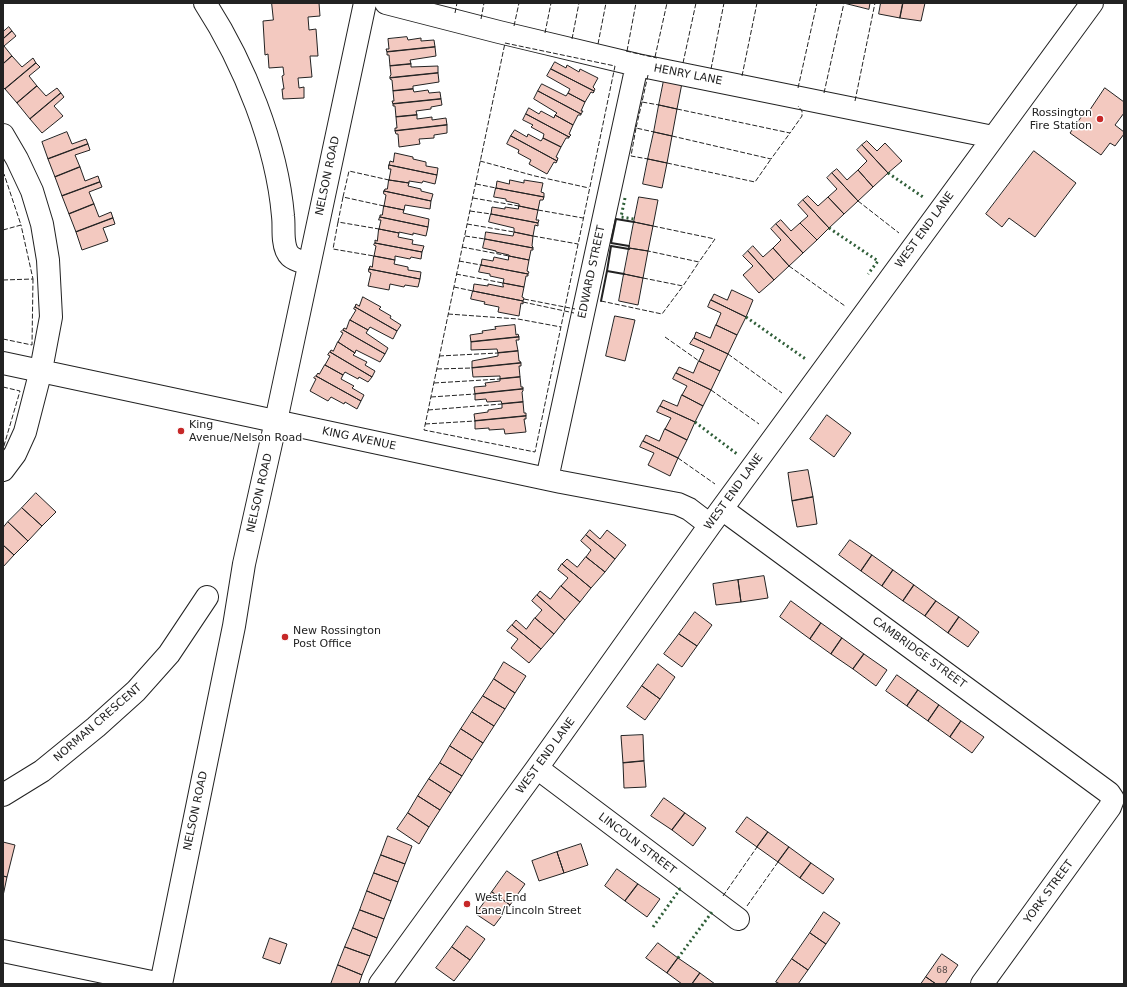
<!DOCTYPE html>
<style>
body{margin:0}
#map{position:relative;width:1127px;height:987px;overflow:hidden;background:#fff;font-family:"DejaVu Sans",sans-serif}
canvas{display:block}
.frame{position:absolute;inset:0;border:4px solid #222;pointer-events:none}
</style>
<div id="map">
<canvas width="1127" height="987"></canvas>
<div class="frame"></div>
</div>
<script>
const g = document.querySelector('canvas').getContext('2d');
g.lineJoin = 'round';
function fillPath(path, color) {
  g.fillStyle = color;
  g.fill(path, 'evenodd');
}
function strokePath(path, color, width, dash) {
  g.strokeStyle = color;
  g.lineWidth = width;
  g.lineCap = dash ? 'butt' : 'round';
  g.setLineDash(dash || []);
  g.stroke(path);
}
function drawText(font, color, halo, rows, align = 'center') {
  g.font = font + ' "DejaVu Sans",sans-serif';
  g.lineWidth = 3;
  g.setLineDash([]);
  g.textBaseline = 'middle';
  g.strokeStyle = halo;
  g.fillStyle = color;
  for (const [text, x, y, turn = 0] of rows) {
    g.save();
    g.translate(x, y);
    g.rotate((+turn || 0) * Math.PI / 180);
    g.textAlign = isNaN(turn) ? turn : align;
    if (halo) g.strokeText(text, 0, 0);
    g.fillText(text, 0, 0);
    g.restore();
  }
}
const building = new Path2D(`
 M272,3H319L320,16L308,17L309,30L316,29L318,56H310L312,77L298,78L299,88L304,87V98L283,99L282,89H284L282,76L284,75L283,67L269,68L268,54L265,55L263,21L273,20Z
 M844,3H870L869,9Z
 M881,3H903L900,18L879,14Z
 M903,3H925L921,21L900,18Z
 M9,27L12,31L3,39V32Z
 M12,31L16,36L4,46L12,56L3,64V39Z
 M407,37L408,40L421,38V41L434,40L435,47L387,52L386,49H389L388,39Z
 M435,47L436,56L410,60L411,64L390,66L389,55H387V52Z
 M12,56L22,67L33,58L36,63L5,89L3,87V64Z
 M555,62L566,68L567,65L579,72L580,69L598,78L593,87L595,89L594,91L551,69Z
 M36,63L40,67L29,76L37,86L17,103L5,89Z
 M411,64V67L438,66V73L390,78V76L391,75L390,66Z
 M551,69L594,91V92L593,93L591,92L585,102L568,93L570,89L547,76Z
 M438,73L439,82L413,86V89L393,91L392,80L390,79V78Z
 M664,80L682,83L677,109L659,105Z
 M542,84L566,96L568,93L585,102L581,111H583L581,114L538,91Z
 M37,86L46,96L57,88L61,93L30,119L17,103Z
 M1105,88L1124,102V113L1115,125L1124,132V134L1115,146L1110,143L1101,155L1070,133L1086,110L1088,112Z
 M413,89L414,92L428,90L429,93L440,92L441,99L393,104L392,101H394L393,91Z
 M538,91L581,114V115H578L573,125L555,115L557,113L534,99Z
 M61,93L64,97L54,106L63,116L42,133L30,119Z
 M441,99L442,105L431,107V109L416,111L417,115L396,117L395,106H393V104Z
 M659,105L677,109L672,136L654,132Z
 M529,108L539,114L541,111L554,118L555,115L573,125L569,134L571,135L569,137L526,114Z
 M526,114L569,137V138H566L561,147L543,138L544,134L531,127L533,125L523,120Z
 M417,115V119L432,117V120L446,118L447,125L395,131V128H397L396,117Z
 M447,125V133L434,135V138L419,139L420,144L399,147L398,134H396L395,131Z
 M515,130L527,137L528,134L541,141L543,138L561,147L556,157L558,158L557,161L511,136Z
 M67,132L72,144L86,139L88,144L48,159L42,142Z
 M654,132L672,136L667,163L648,159Z
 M511,136L557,161L556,163L554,162L547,174L529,164L531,160L518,153L519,150L507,144Z
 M867,141L877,151L885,143L902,161L888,173L862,145Z
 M88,144L90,150L75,155L80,167L55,177L48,159Z
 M862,145L888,173L873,187L858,170L867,161L857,150Z
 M1034,151L1076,183L1035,237L1009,218L1002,227L986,214Z
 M395,153L413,157V159L426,162V166L438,168L437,175L389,165L390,161L393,162Z
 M648,159L667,163L662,188L643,184Z
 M389,165L437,175L435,184L423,181L422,183L409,181V183L389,180L391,169H389Z
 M80,167L85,181L98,176L100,182L62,196L55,177Z
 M837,169L847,180L858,170L873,187L858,201L832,173Z
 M832,173L858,201L844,214L828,197L837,189L827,178Z
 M389,180L409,183L408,186L421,189V191L433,194L431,201L384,191L385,189H387Z
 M510,180L524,183V180L543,183L541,192L544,193V197L496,188L497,181L509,184Z
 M100,182L102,187L89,192L94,204L69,214L62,196Z
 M496,188L544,197L543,200H540L538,210L519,206V204L506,201V199L494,197Z
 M384,191L431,201L430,209L405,205L404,210L384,206L386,195L384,194Z
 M808,196L818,206L828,197L844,214L829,228L803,200Z
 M639,197L658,200L653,226L634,222Z
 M803,200L829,228L817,240L800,223L808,216L798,205Z
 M94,204L99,217L111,212L113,218L76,232L69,214Z
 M384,206L404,210L403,213L429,219L428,227L380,217V215H382Z
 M519,206L538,210L536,220H539L538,223L491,214L492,207L505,209V207L518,209Z
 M491,214L538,223V226L535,225L533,236L514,232V228L489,222Z
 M380,217L428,227L426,236L413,233V235L399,232V233L379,229L381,220H379Z
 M113,218L115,224L103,228L108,241L82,250L76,232Z
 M781,220L791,231L800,223L817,240L803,253L776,224Z
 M634,222L653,226L648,251L629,248Z
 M776,224L803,253L789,266L773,248L781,240L771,229Z
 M379,229L399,233L398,237L413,240L412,244L424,246L422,252L375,243V240L377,241Z
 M486,232L513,236L514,232L533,236L532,246L533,247V248L485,239Z
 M485,239L533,248V250H531L529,260L509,256V255L496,252V251L483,248Z
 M375,243L422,252L421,259L411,257L410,259L395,256V260L374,256L376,246L374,245Z
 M753,246L763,257L773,248L789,266L774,280L748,251Z
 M629,248L648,251L643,278L624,274Z
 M748,251L774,280L759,293L743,275L753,266L743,256Z
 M374,256L395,260L394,264L408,267V270L421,272L420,279L369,269L370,266L372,267Z
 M509,256L529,260L527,271L529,272L528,274L481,265L482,259L493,261L494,257L508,260Z
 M481,265L528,274V276H526L524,287L503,283L504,279L490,276V274L479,272Z
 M369,269L420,279L418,287L405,285L404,287L390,284L389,290L368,286L371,273L369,272Z
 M624,274L643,278L638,305L619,301Z
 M503,283L524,287L522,297L524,298L523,301L473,291L474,284L488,286V284L503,287Z
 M732,290L753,300L746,317L711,300L714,294L727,300Z
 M473,291L523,301V304L521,303L519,316L498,312L499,307L484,304L485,302L471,299Z
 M363,297L381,307L379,309L391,316L390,318L401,325L397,331L355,307L356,304L359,306Z
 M711,300L746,317L737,335L716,325L721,313L708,307Z
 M355,307L397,331L393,339L370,327L368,330L350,320L356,310L354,309Z
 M615,316L635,320L625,361L606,356Z
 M350,320L368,330L366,333L388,348L385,354L343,330L344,328L346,329Z
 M515,325L516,335L518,334L519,337L471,342L470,335L483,333L482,331L496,329L495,327Z
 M716,325L737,335L728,354L694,338L696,332L710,338Z
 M343,330L385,354L380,362L356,350L355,353L338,342L343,333L341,332Z
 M519,337V340H516L518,351L498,353L497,349L471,350V342Z
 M694,338L728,354L720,371L699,361L704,350L690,344Z
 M338,342L355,353L353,355L367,362L365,365L375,371L372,377L330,352L331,350L333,351Z
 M518,351L519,361H520L521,363L472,368V361L498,356V353Z
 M330,352L372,377L368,382L359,377L358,379L345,372L343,375L325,365L330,356L328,355Z
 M699,361L720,371L711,390L676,373L679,367L693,373Z
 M521,363V366H519L520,377L500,379V376L473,377L472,368Z
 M325,365L343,375L341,379L354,386L352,388L364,395L361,401L316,376L318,373L319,374Z
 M676,373L711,390L703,406L682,395L687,386L673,379Z
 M316,376L361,401L357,409L345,402L344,404L331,397L328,401L310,391L316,379L314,378Z
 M520,377L521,387H523V389L475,394L474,387L486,386L485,383L500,381V379Z
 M523,389V391L522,392L523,402L502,404L501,401L487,402L486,399L475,400V394Z
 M682,395L703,406L695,422L660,406L663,400L677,406Z
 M523,402L524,413H526V416L475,421L474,414L488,412V410L502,408V404Z
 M660,406L695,422L687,440L665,429L671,418L657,412Z
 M827,415L851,433L834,457L810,439Z
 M526,416V419H524L526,432L505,434L504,429L489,430V428L475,429V421Z
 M665,429L687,440L678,458L643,441L646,435L659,441Z
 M643,441L678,458L670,476L648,465L654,453L640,447Z
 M808,470L813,497L792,501L788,473Z
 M36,493L56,512L42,526L22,508Z
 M813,497L817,524L797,527L792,501Z
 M22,508L42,526L28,541L8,522Z
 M8,522L28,541L14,555L3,545V528Z
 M590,530L600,539L607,530L626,545L615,559L586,535Z
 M586,535L615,559L605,572L586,557L591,550L581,541Z
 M850,540L872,555L861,571L839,555Z
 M3,545L14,555L3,567Z
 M872,555L893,570L882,586L861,571Z
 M586,557L605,572L591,588L562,564L567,559L577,567Z
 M562,564L591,588L580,602L561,586L568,578L558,570Z
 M893,570L914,585L903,601L882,586Z
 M764,576L768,598L741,602L738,580Z
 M738,580L741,602L716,605L713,584Z
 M914,585L936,601L925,616L903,601Z
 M561,586L580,602L565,620L537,595L540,591L550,599Z
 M537,595L565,620L554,634L535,618L542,610L532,601Z
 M791,601L821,623L810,639L780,617Z
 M936,601L959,617L948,633L925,616Z
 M695,612L712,625L697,646L679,634Z
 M959,617L979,632L968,647L948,633Z
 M535,618L554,634L541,649L512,625L516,620L526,629Z
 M821,623L842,638L831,654L810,639Z
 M512,625L541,649L529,663L511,648L518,639L507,631Z
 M679,634L697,646L682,667L664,654Z
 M842,638L864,654L853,669L831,654Z
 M864,654L887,670L876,686L853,669Z
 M504,662L526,676L515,693L494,679Z
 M658,664L675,677L660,699L642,686Z
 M897,675L918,690L907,706L886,691Z
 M494,679L515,693L505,709L483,696Z
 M642,686L660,699L645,720L627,707Z
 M918,690L939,705L928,721L907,706Z
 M483,696L505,709L494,726L472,712Z
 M939,705L961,721L950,737L928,721Z
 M472,712L494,726L483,743L461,729Z
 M961,721L984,737L972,753L950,737Z
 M461,729L483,743L472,760L450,746Z
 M643,735L644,761L623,763L621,736Z
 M450,746L472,760L462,776L440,763Z
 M644,761L646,787L624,788L623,763Z
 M440,763L462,776L451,793L429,779Z
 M429,779L451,793L440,810L418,796Z
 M418,796L440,810L429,827L408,813Z
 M664,798L685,813L672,830L651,816Z
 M408,813L429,827L419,844L397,829Z
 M685,813L706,828L693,846L672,830Z
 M747,817L768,832L757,847L736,832Z
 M768,832L789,847L778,862L757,847Z
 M388,836L412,846L405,864L381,855Z
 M3,842L15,845L7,877L3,876Z
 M581,844L588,865L564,873L557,852Z
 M789,847L811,863L800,878L778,862Z
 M557,852L564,873L539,881L532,861Z
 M381,855L405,864L398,882L374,873Z
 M811,863L834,879L823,894L800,878Z
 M617,869L638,884L625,901L605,886Z
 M507,871L525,884L510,905L492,892Z
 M374,873L398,882L391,901L367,891Z
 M3,876L7,877L3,896Z
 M638,884L660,899L647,917L625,901Z
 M367,891L391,901L384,919L360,910Z
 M492,892L510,905L494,926L476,914Z
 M360,910L384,919L377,938L353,928Z
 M824,912L840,923L826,944L810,933Z
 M467,926L485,939L470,960L452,947Z
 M353,928L377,938L370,956L345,947Z
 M810,933L826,944L808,970L792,959Z
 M270,938L287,944L280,964L263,958Z
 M658,943L678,958L667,973L646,958Z
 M345,947L370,956L362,975L338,965Z
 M452,947L470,960L454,981L436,968Z
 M942,954L958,965L945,984H936L926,977Z
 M678,958L700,973L692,984H682L667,973Z
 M792,959L808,970L798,984H780L776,982Z
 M338,965L362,975L359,984H331Z
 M700,973L715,984H692Z
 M926,977L936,984H921Z`);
fillPath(building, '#f3c9c0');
strokePath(building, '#222', 1);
const minor = new Path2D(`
 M205,3C244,63 277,145 283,216C284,224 283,232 284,240C286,259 294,259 309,264
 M386,3L499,32L637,65L993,137
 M3,135L17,159L32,191L42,224L48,260L51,317L41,370L25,432L15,454L3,470
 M3,363L561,482L678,504L689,509L710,525
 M547,479L637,65
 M722,509L1109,793L1113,799L1110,807L982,984
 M537,768L738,919
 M3,795L42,771L96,727L136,691L169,654L207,597
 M3,951L161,984
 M161,984L234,626L244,564L276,421L365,3
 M380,984L537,768L710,525L1092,3`);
strokePath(minor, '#222', 24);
strokePath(minor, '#fff', 22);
strokePath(new Path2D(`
 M888,173L923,197
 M625,198L621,217L634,219
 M829,228L878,261L868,274
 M746,317L807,360
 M695,422L737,454
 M653,927L680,889L682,890
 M678,958L712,912L711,911`), '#2f5e38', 3, [2, 3]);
strokePath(new Path2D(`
 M455,13L457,3
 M481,19L484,3
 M514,26L519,3
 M545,33L551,3
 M572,39L579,3
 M505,43L615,66L535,452L424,430Z
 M598,44L606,3
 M626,51L657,58
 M627,51L636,3
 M655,57L667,3
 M683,63L696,3
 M711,69L724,3
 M648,75L642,102L659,105
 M742,76L757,3
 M798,88L817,3
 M824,93L844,3
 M855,101L875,3
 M642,102L636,128L654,132
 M677,109L790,133L802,116V111L798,106
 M636,128L631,156L648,159
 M672,136L771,159L790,133
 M480,161L535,176L589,188
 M667,163L755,182L771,159
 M476,184L496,188
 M343,197L338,222L379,229
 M473,198L519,206
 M858,201L899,233
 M384,206L343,197L349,171L389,180
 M538,210L583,218
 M470,211L491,214
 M338,222L333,249L374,256
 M467,224L514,232
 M653,226L715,239L699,262
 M3,230L21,225L4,174
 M465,236L485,239
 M533,236L578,244
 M462,247L509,256
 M459,261L481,265
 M789,266L845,306
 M456,274L503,283
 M643,278L683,286L699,262L648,251
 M3,280L33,279L21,225
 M454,287L473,291
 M524,299L575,309
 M601,301L662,314L683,286
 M523,302L574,313
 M448,314L518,319L561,327
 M665,337L699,361
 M3,339L32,345L33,279
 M728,354L782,393
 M439,356L498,353
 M437,369L472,368
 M434,383L500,379
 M3,387L20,391L3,449
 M711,390L759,424
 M431,397L475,394
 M428,410L502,404
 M425,424L475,421
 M678,458L715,484
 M723,896L757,847
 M747,906L778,862`), '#222', 1, [5, 2]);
strokePath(new Path2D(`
 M629,246L611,243L616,219L634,222
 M624,274L607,271L611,246L629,249
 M601,301L607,271`), '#222', 2);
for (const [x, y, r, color] of [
 [1100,119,4,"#c62828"],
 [181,431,4,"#c62828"],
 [285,637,4,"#c62828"],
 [467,904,4,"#c62828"]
]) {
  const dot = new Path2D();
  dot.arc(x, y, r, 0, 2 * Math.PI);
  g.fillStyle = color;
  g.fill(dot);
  strokePath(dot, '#fff', 1.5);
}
drawText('9px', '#564c4a', null, [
 ["68",942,971]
]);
drawText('11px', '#222', '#fff', [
 ["HENRY LANE",688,75,11],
 ["NELSON ROAD",328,176,-78],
 ["WEST END LANE",925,230,-54],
 ["EDWARD STREET",592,272,-78],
 ["KING AVENUE",359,439,12],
 ["WEST END LANE",734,492,-54],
 ["NELSON ROAD",260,493,-77],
 ["CAMBRIDGE STREET",919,653,36],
 ["NORMAN CRESCENT",98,723,-41],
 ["WEST END LANE",546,756,-54],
 ["NELSON ROAD",196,811,-78],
 ["LINCOLN STREET",637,844,37],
 ["YORK STREET",1049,892,-54]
]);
drawText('11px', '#222', '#fff', [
 ["Rossington",1092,113,"right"],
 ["Fire Station",1092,126,"right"],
 ["King",189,425],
 ["Avenue/Nelson Road",189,438],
 ["New Rossington",293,631],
 ["Post Office",293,644],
 ["West End",475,898],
 ["Lane/Lincoln Street",475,911]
], 'left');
</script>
